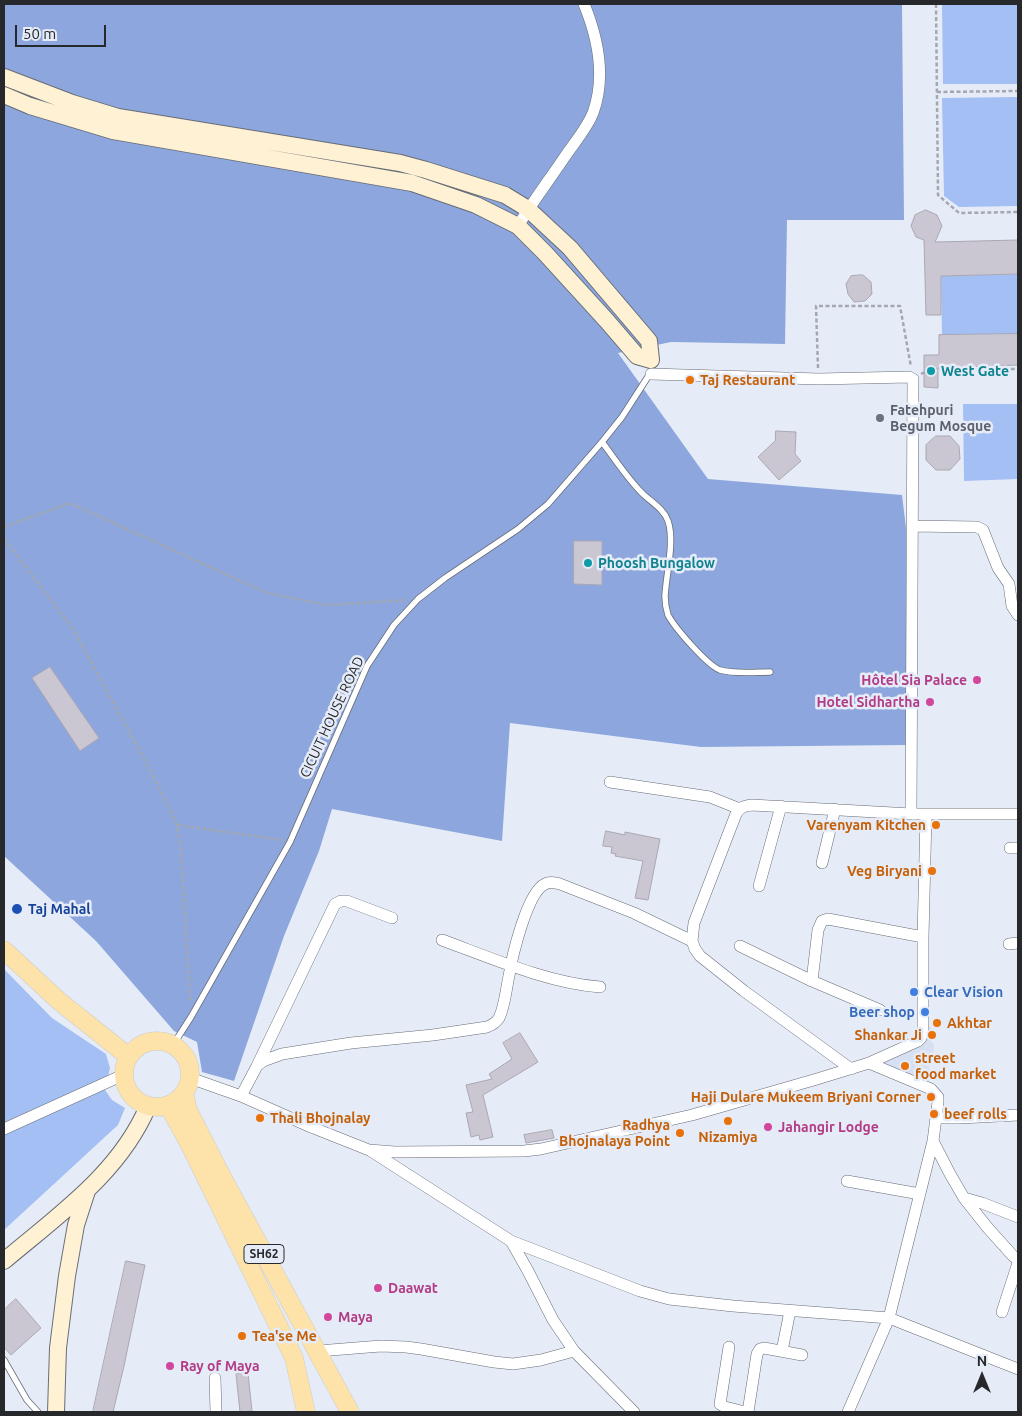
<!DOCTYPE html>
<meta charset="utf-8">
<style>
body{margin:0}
#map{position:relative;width:1022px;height:1416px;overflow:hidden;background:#e6ecf7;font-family:Ubuntu,sans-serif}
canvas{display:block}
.frame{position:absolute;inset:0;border:5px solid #26282c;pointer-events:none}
.north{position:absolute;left:957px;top:1351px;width:50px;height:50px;-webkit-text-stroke:4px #e6ecf7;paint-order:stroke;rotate:0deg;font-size:14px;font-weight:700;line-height:20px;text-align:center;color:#26282c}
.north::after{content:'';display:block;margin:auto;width:18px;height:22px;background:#26282c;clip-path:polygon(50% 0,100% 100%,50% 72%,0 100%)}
.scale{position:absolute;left:15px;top:25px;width:91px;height:22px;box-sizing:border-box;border:2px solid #26282c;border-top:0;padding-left:6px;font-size:15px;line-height:18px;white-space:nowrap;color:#26282c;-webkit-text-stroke:4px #e6ecf7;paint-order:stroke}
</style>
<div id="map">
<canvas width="1022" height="1416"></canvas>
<div class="frame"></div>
<div class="north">N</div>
<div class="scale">50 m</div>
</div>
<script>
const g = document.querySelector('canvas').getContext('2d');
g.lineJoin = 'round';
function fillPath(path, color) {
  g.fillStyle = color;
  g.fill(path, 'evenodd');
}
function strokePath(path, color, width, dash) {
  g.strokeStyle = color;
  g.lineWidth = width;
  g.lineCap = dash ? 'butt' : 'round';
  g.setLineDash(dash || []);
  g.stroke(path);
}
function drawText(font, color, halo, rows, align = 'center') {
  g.font = font + ' Ubuntu,sans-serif';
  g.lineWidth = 5;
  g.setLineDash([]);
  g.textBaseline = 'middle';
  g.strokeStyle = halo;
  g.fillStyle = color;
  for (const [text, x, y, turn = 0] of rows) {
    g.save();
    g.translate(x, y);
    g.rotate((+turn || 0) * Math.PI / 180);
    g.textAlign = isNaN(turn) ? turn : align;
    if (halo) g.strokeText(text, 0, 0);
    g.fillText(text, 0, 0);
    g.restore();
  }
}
fillPath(new Path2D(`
 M920,1026L931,1027V1042L934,1044L933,1065H929V1081L921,1088L874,1072L872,1059L911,1041Z`), '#d7e0f2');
fillPath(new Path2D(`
 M942,4H1018V84H943Z
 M1018,97V206L959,207L944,196L942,98Z
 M1018,274V334L942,335L941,276Z
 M963,404H1018V479L964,481Z
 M4,969L52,1018L106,1054L110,1068L105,1090L112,1100L125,1108L118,1125L4,1230Z`), '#a4bff4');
fillPath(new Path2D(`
 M4,4H902L904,220H787L785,344L671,342L618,353L708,479L902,495L906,528V745L701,747L510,723L502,841L332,809L319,851L284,936L234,1081L202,1072L197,1042L174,1031L96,941L4,856Z`), '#8da7de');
const building = new Path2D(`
 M926,210L937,215L942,226L935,242L1018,240V274L941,276V315H926L924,240L916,237L911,226L915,215Z
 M863,275L871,282L872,294L865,301L854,302L848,294L846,284L851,276Z
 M1018,334V365L938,368V388L924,387V355H939V335Z
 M776,431L796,432L795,454L801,461L779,480L758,457L775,441Z
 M936,436H950L959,446L960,459L950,470H936L926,460V445Z
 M574,541H602V585L574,584Z
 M50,667L99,738L80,751L32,678Z
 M606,831L625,835V832L660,839L648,900L635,898L643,861L615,856L616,854L611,853L612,847L603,846Z
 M520,1033L538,1062L483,1095L493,1137L480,1140L479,1135L471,1137L466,1113L473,1112L466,1085L492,1079L489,1074L512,1059L503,1043Z
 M552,1130L554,1138L526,1143L524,1135Z
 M126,1261L145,1265L124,1366L113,1412H93Z
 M16,1299L41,1328L11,1355L4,1347V1310Z
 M248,1373L252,1411L240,1412L236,1374Z`);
fillPath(building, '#cac7d3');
strokePath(building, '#aaa7b2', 1);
const lane = new Path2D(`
 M602,442C615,459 627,478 642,493C651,502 664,509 668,521C675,541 666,575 665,596C665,603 666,609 668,615C675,628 707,665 720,670C733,674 756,672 770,672
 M173,1045L191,1017L290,842L367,666L394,625L418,599L445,578L518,529L548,504L602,442L622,417L651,372
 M4,1360L27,1400L38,1412`);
const street = new Path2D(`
 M518,226C533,201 550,179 566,155C575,142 587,128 593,113C606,77 598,38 584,4
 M651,374L819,379L909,377L913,379L911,814
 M913,526L977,527L983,530L998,568L1009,584L1012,606L1018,615
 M610,782L710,797L740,809
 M1010,848H1018
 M822,863L835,809
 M759,886L781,806
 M442,940C491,958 548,983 600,987
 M1009,944L1018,943
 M740,946L812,981L880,1010
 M812,981L818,930L822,921L828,919L923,937
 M257,1066L335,904L341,901H347L392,918
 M851,1069L744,991L700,956L695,949L692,941L694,923L736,814C740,807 744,806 752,805L911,814H1018
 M190,1078L241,1096L311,1127L369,1150L395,1152L524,1151L541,1149L692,1115L817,1079L869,1063L918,1041L921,1038L923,1033V937L926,815
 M241,1096L257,1066L263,1061L282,1054L351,1043L433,1035L487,1027C492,1025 496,1023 499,1018C505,1006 506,989 509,976C512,957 527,892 545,884C550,881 555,883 560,884L634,913L692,941
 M937,1118H960L1018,1115
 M4,1129L123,1075
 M933,1141L950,1174L964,1198L987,1227L1013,1256L1018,1260
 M371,1151L511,1241L640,1291L669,1299L733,1306L889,1318L1018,1369
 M847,1181L920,1194
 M964,1198L982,1203L1018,1217
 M511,1241L528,1271L553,1320L574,1351L634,1412
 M1002,1312L1018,1263
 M729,1347L720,1404L725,1407L745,1412
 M318,1351L381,1346L406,1347L421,1349L494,1362L513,1364L541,1360L574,1351
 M782,1351L790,1311
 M215,1378L216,1412
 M748,1412L757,1354L760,1349L764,1348L802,1355
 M848,1412L889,1318L933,1141L938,1102V1097L931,1089L869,1063`);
const secondary = new Path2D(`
 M4,77L72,103L118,117L400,163L426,170L505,195L528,209L570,248L649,341L651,360L637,356L607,321L545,253L518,226L476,205L412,183L113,131L30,106L4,95
 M4,1261C57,1216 120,1173 148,1106
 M56,1412L58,1348L67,1276L76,1225L87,1191`);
const primary = new Path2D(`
 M4,950L59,1001L128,1056
 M124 1074a33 33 0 1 1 66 0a33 33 0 1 1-66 0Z
 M184,1093L188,1110L220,1173L350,1412
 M168,1105L190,1145L294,1358L306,1412`);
strokePath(lane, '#676c75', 7);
strokePath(street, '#676c75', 12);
strokePath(secondary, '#676c75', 18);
strokePath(primary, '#cbcbcc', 19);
strokePath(new Path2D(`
 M936,4L938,195L959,213L1018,212
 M937,92L1018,91
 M818,368L816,306H900L911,367
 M921,374L931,369H1018
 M4,527L70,503L267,593L328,605L405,600
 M4,539L73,629L156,781L177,825L181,851L190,1000
 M177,825L282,840`), '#a3a8b0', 2.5, [4, 2.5]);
strokePath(lane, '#fff', 5.5);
strokePath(street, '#fff', 11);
strokePath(secondary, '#fef1d4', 16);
strokePath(primary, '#fde3aa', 18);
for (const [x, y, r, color] of [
 [931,371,5,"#0f9aa8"],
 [690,380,5,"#e8710a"],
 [880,418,5,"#6b7280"],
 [588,563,5,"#0f9aa8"],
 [977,680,5,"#d1479c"],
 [930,702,5,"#d1479c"],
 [936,825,5,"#e8710a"],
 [932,871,5,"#e8710a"],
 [17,909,6,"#1a4fb4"],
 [914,992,5,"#3f7fe0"],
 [925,1012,5,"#3f7fe0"],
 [937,1023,5,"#e8710a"],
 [932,1035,5,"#e8710a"],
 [905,1066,5,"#e8710a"],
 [931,1097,5,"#e8710a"],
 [934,1114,5,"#e8710a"],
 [260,1118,5,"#e8710a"],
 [728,1121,5,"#e8710a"],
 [768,1127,5,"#d1479c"],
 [680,1133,5,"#e8710a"],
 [378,1288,5,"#d1479c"],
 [328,1317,5,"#d1479c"],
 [242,1336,5,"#e8710a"],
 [170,1366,5,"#d1479c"]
]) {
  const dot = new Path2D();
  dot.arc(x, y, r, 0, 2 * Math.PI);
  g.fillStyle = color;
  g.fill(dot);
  strokePath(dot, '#e6ecf7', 2);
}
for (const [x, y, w] of [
 [264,1254,40]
]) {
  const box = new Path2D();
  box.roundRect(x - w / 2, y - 9.5, w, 19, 4);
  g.fillStyle = '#e6ecf7';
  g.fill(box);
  strokePath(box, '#26282c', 1);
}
drawText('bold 12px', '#26282c', null, [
 ["SH62",264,1254]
]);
drawText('bold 14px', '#0d838f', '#e6ecf7', [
 ["West Gate",941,371],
 ["Phoosh Bungalow",598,563]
], 'left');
drawText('bold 14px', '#c56008', '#e6ecf7', [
 ["Taj Restaurant",700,380],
 ["Varenyam Kitchen",926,825,"right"],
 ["Veg Biryani",922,871,"right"],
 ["Akhtar",947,1023],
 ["Shankar Ji",922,1035,"right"],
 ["street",915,1058],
 ["food market",915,1074],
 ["Haji Dulare Mukeem Briyani Corner",921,1097,"right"],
 ["beef rolls",944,1114],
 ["Thali Bhojnalay",270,1118],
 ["Radhya",670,1125,"right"],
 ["Bhojnalaya Point",670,1141,"right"],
 ["Nizamiya",728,1137,"center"],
 ["Tea'se Me",252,1336]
], 'left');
drawText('bold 14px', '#5b616d', '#e6ecf7', [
 ["Fatehpuri",890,410],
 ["Begum Mosque",890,426]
], 'left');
drawText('bold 14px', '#b23c85', '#e6ecf7', [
 ["Hôtel Sia Palace",967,680,"right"],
 ["Hotel Sidhartha",920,702,"right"],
 ["Jahangir Lodge",778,1127],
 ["Daawat",388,1288],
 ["Maya",338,1317],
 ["Ray of Maya",180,1366]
], 'left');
drawText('14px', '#26282c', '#e6ecf7', [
 ["CICUIT HOUSE ROAD",332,717,-65]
]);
drawText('bold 14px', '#164399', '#e6ecf7', [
 ["Taj Mahal",28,909]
], 'left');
drawText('bold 14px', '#366cbe', '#e6ecf7', [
 ["Clear Vision",924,992],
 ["Beer shop",915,1012,"right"]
], 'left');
</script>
